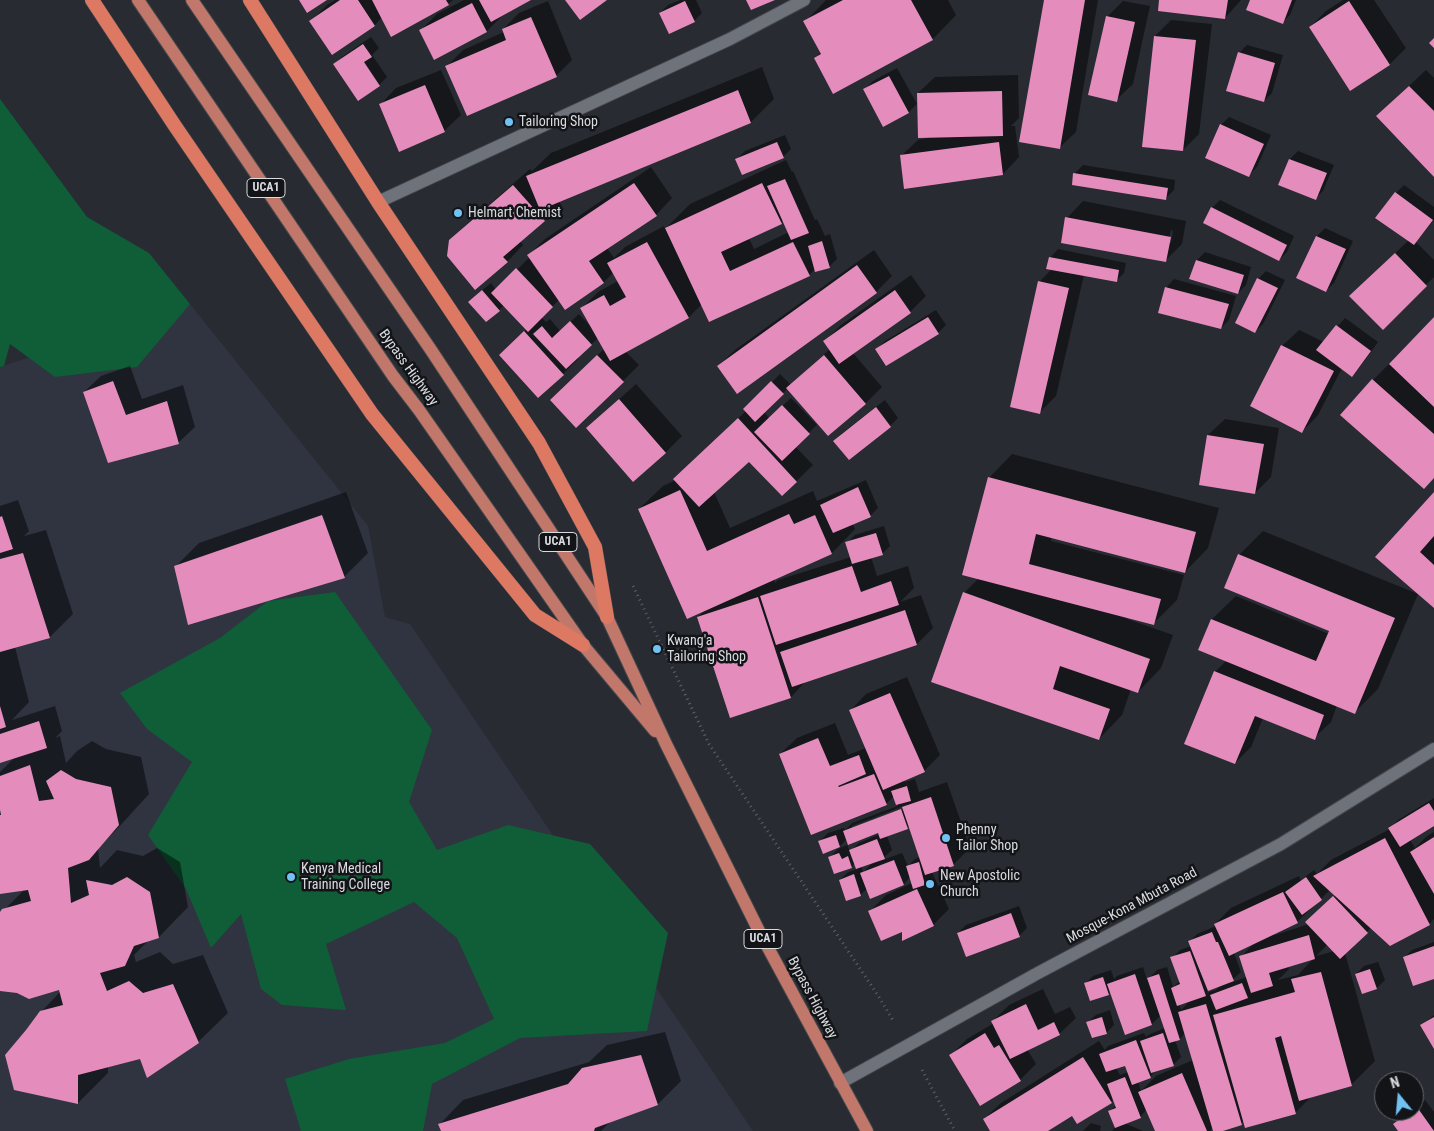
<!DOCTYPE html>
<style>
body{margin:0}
#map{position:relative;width:1434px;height:1131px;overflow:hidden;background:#282b32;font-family:"Roboto Condensed",sans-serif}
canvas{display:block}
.north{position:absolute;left:1374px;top:1071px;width:50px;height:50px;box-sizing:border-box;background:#121417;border:1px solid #626467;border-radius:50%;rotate:343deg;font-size:14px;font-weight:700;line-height:20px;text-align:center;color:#d9dbdf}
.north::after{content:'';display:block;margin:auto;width:18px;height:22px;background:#71c1f4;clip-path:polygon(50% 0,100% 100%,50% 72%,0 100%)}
</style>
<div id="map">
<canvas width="1434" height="1131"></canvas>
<div class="north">N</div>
</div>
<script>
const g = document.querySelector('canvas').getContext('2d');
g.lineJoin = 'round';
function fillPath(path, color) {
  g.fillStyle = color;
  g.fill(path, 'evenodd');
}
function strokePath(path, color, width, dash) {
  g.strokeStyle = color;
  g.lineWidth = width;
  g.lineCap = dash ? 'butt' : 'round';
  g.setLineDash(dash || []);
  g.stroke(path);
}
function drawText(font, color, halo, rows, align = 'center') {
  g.font = font + ' "Roboto Condensed",sans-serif';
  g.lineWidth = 5;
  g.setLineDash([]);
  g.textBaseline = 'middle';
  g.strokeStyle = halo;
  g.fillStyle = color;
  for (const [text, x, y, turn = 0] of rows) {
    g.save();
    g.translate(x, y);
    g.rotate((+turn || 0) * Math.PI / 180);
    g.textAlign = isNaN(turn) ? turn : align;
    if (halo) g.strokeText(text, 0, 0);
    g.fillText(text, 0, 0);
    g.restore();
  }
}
fillPath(new Path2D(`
 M190,304L368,526L385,617L410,624L753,1131H0V367Z`), '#2f3440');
fillPath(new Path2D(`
 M0,99L87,217L149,253L190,304L137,367L55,377L10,344L4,366L0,367Z
 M335,592L432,730L409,802L437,850L508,825L590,844L668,933L647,1031L520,1038L432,1084L423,1131H301L285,1079L349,1059L445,1043L494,1019L457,938L414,902L326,944L346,1010L282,1005L261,989L241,914L211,948L186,889L148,835L192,762L147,729L120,693L220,638L268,601Z`), '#0f5e38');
fillPath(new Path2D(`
 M335,0H453L448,4L382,17L375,25L332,53L311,21L327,5Z
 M464,0H528L503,15L487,31L435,58L420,31L437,14Z
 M680,0H696L702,13L694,21L660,13L668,5Z
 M826,0H948L956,15L933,39L834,92L815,58L821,52L805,22Z
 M1045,0H1098L1076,132L1059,148Z
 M1160,0H1241L1225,18Z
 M1251,0H1296L1290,15L1282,23Z
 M1343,0H1374L1406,48L1390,64L1350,89L1310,27L1326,11Z
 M548,1L572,60L556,76L447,66L463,50L504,32L503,29L519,13Z
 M1123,1L1150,6L1133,84L1116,100L1107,17Z
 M1171,20L1212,24L1199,134L1183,150L1155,36Z
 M371,37L379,48L372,55L387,77L379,85L334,65L342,57Z
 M1247,45L1283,55L1272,93L1264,101L1239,53Z
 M762,67L774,99L751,122L558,201L561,204L544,220L520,241L523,245L507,262L450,240L467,224L530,169L532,171L551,153Z
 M897,68L917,104L909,112L865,89L873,81Z
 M441,70L461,115L444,131L380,105L396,88Z
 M1426,70L1434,78V175L1394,100Z
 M1018,75L1019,118L1011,126H1015L1019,157L1003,174L901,156L918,140L928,138L918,93L935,77Z
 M1229,117L1271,135L1257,167L1249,175L1221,125Z
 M785,135L791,149L783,157L737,159L745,151Z
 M1298,151L1334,165L1323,191L1315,199L1280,184L1290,159Z
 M786,160L792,172L793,171L815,220L817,219L825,236L830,234L837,259L829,267L816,268L809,275L702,304L689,317L625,351L639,365L623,381L568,384L604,349L598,338L578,357L579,358L563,374L517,339L527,329L504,305L499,310L478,294L491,283L496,290L530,257L529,255L545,239L651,167L672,198L656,215L607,248L614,258L625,247L664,226L665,229L690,204ZM784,220L789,232L754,249L749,238L781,223ZM614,272L618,281L598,292L582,308L592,328L579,314L560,331L550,319L546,322L541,317L559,300L604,282Z
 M1083,165L1175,180L1174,190L1166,198L1075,173Z
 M1404,185L1434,207V220L1416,242L1434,260V277L1382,328L1367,280L1409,240L1396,193Z
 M1220,200L1294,236L1287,252L1279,260L1212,208Z
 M1083,201L1186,221L1182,244L1166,260L1067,218ZM1171,230L1173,231L1171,243H1168Z
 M1325,228L1353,241L1334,283L1326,291L1317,236Z
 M1058,249L1126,263L1124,273L1116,281L1084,275L1056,396L1040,412L1039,282L1052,269L1050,258Z
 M874,250L892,276L876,292L718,366L735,350Z
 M1205,252L1251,267L1246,285L1238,293L1197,260Z
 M1266,271L1285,280L1263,324L1255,332L1258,279Z
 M911,275L926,296L910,312L853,353L882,387L866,403L828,434L788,388L764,412L769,418L791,398L817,425L795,446L813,465L782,495L749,460L714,492L730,528L813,491L817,501L866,480L878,508L870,516L852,523L855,529L832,553L774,579L775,583L778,580L851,557L847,543L855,535L884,526L890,546L882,554L871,557L877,576L908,566L914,588L900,602L921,595L933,628L917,644L806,681L791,697L698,617L706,609L639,509L663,486L676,480L674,479L746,411L745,409L780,374L791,385L830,349L825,341L841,325Z
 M1174,279L1236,296L1229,320L1221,328L1166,288Z
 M936,310L946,325L938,333L877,349L885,341Z
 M1345,318L1378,342L1360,367L1352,375L1342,368L1318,415L1302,432L1282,346L1299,330L1324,342Z
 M1434,319V477L1373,380L1389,364L1390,365Z
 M130,366L142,399L183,385L195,427L178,443L108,461L84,392L101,376Z
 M636,384L682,436L665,453L587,428Z
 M885,400L898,418L890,426L849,459L834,441L842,433Z
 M1225,419L1279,428L1271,477L1255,493L1200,484L1208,435Z
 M1012,454L1219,508L1208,548L1185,572L1052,537L1051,541L1184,575L1177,600L1153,624L1128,617L1127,619L1173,635L1161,668L1138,692L1131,689L1122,715L1099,739L964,593L979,578L989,478Z
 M346,492L368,553L344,577L175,567L199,543Z
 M1434,494V607L1377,557Z
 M18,500L29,531L24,536L46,530L73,614L50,637L15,647L29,702L12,720L55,706L62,731L55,738L60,736L66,763L77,751L92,741L106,749L141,757L149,794L118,828L98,848L100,868L117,850L143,856L157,848L180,862L188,907L159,937L149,940L134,955L136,962L160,952L173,964L203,955L228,1013L198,1042L108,1066V1073L78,1103L41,1012L60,992L59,989L17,992L0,990V914L25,889L0,893V772L15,757L0,761V506Z
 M1263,531L1418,594L1378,689L1354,713L1337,705L1331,722L1314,738L1263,718L1251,747L1235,763L1215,672L1227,660L1200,649L1212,619L1236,596L1329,634L1331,630L1226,587L1240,554Z
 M907,677L940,755L924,771L904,780L905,782L915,779L919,792L947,782L970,848L953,865L932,872L949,909L933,925L903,930L869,912L886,895L912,883L910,877L904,884L867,889L860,895L840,880L848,872L858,869L855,863L851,867L830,857L838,849L847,845L850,851L859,843L880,834L879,832L847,839L840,846L820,841L828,833L844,828L845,830L852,823L898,806L894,796L886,804L812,833L780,754L797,738L835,723L848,755L866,748L850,711L866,694ZM906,805L907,808L852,829V826ZM910,826L920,857L915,859L908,866L902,853L880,861L892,850L887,836ZM873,862L863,872L861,866Z
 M1434,798V825L1410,840L1415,848L1427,836L1434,832V919L1429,924L1372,927L1345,953L1375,1061L1351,1085L1312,1096L1295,1113L1244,1121L1241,1124L1221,1131H1214L1213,1127L1210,1131H1157L1147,1109L1140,1117L1124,1123L1143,1131H1112L1116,1126L1110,1111L1116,1105L1114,1099L1111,1102L1072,1114L1046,1131H992L984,1119L1001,1103L1099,1041L1105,1050L1108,1046L1144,1033L1146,1037L1150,1034L1165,1028L1161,1015L1152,1024L1111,990L1108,994L1085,984L1093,976L1111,970L1114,979L1117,976L1143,967L1147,980L1157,970L1167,967L1173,987L1180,981L1172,958L1180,950L1191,946L1189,942L1197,934L1216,926L1215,924L1231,908L1299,876L1301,880L1314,870L1317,874L1331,860L1390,829L1398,820ZM1330,890L1336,895L1323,906L1309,924L1275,935L1274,933L1297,922ZM1253,944L1241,957L1247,977L1229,983L1241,972L1234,953ZM1328,944L1335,951L1316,956ZM1315,957L1298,975L1278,980L1289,969L1288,966ZM1222,984L1216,990L1206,993L1210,989ZM1192,999L1181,1010L1179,1004ZM1185,1033L1193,1060L1156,1076L1141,1091L1138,1081L1150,1077L1156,1070L1173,1065L1181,1057L1175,1040L1180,1039ZM1125,1064L1128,1072L1120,1075L1116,1068Z
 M1019,906L1027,928L1019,936L958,933L966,925Z
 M1434,942V977L1404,958L1412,950Z
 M1378,962L1385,980L1377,988L1363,992L1356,974L1364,966Z
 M1043,989L1055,1014L1070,1007L1076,1018L1059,1034L1027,1049L1036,1064L1020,1080L951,1055L967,1039L994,1023L993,1021L1009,1005Z
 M1110,1010L1114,1025L1106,1033L1088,1022L1096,1015Z
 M1434,1015V1046L1421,1026Z
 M665,1032L681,1081L658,1104L611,1121L601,1131H442L440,1124L463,1100L589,1062L607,1045Z
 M1425,1100L1434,1112V1131H1399L1394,1124L1409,1111H1414V1108Z
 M1091,1123L1101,1126L1100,1131H1083Z`), '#0007');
fillPath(new Path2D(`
 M299,0H327L307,13Z
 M340,0H358L375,26L332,55L309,21Z
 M372,0H446L449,5L391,37Z
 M479,0H531L491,22Z
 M565,0H607L580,20Z
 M746,0H775L751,10Z
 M843,0H911L933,40L833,94L814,58L821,54L803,21Z
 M1044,0H1085L1060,149L1019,142Z
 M1159,0H1228L1225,19L1158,11Z
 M1250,0H1292L1283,24L1246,10Z
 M685,1L695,22L669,34L659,13Z
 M1349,1L1390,65L1350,91L1309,27Z
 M472,3L487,32L434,60L419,30Z
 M1106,16L1135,22L1117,102L1088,95Z
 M531,17L557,77L467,116L445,66L506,40L502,29Z
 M1154,36L1196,40L1183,151L1142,147Z
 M1434,38V48L1429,43Z
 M363,44L372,57L364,62L380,86L358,101L333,64Z
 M1238,52L1275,63L1264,102L1226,91Z
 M889,76L909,113L883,127L863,89Z
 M425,85L445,132L399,152L379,104Z
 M1409,86L1434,111V177L1376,116Z
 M738,90L751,123L540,210L526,176Z
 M1002,91L1003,136L918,138L917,93Z
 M1220,124L1264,144L1249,177L1205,158Z
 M777,142L784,158L742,175L735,159Z
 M999,142L1003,175L904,189L900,155Z
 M1289,159L1327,173L1316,200L1278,185Z
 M1073,173L1168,188L1166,200L1072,185Z
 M785,179L809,233L791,240L767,186Z
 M634,183L657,216L589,261L604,283L565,310L527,255Z
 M762,183L782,224L721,252L730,271L793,242L810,276L709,322L665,228Z
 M513,185L545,221L503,257L508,262L475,290L447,256L449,240Z
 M1395,192L1433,220L1414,245L1375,218Z
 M1211,207L1287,245L1279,261L1203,223Z
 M1065,217L1171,237L1166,262L1061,243Z
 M1316,236L1346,249L1326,292L1296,278Z
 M822,241L830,268L815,272L808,246Z
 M647,242L689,318L610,361L580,308L604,295L610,306L626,297L607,263Z
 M1395,253L1427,286L1383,330L1349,296Z
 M1049,257L1119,270L1117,282L1046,269Z
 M1196,260L1244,275L1238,294L1189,279Z
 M857,265L877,293L737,394L717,366Z
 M516,268L553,307L528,332L491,293Z
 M1257,278L1278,288L1255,333L1235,323Z
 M1038,281L1069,288L1040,414L1010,407Z
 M1165,287L1229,304L1221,329L1158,313Z
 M482,290L500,311L486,322L468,302Z
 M895,290L911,313L839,364L823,341Z
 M928,317L939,334L886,366L875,349Z
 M1434,317V407L1389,364Z
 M570,321L592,345L566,369L533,334L542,326L552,338Z
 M1336,325L1371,351L1352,377L1316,350Z
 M524,331L564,375L538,398L499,355Z
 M1281,345L1334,371L1302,433L1250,406Z
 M597,355L624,382L576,428L550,400Z
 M824,355L866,404L828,436L786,388Z
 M1372,379L1434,434V478L1424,489L1340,415Z
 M113,381L126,415L167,401L179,444L108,463L83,392Z
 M771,381L784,394L755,422L743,409Z
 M619,399L666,453L633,482L586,428Z
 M782,405L810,434L782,461L754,432Z
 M876,407L891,427L849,460L833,441Z
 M738,418L797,482L782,496L749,462L699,507L673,479Z
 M1207,435L1264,444L1255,494L1199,485Z
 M988,477L1196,532L1185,573L1036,534L1029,564L1161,599L1154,625L962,575Z
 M858,487L871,517L833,533L820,505Z
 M680,490L707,551L789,514L794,524L815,515L832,554L687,619L638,509Z
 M1434,492V536L1420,552L1434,565V608L1375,557Z
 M322,515L345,578L188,625L174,566Z
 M2,516L13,549L0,553V517Z
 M876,533L883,555L852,564L845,542Z
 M23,553L50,638L0,652V559Z
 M1238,554L1395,618L1355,714L1198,650L1211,619L1316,661L1329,631L1224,588Z
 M852,566L861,592L891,581L899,605L776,645L760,596Z
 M963,592L1150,659L1138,693L1060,666L1053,689L1110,709L1099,740L931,682Z
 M758,597L791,698L730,718L697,617Z
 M905,610L917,645L792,687L780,652Z
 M1214,671L1324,715L1315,740L1255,716L1235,764L1184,744Z
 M890,693L925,772L883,790L849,710Z
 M0,706L6,727L0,729Z
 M39,721L47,748L0,763V734Z
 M818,738L830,766L859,755L866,774L838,786L839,787L874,774L887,805L811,835L779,754Z
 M30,765L39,801L54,799L46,781L61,770L76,779L111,787L119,825L89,860L68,868L71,903L89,895L86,880L112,885L127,877L150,892L159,938L134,946L125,966L100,973L107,991L129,981L143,993L173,984L199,1043L147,1078L140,1059L78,1075V1104L14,1090L5,1055L26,1030L40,1011L63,1005L59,990L29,999L17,993L0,991V912L2,909L31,901L28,890L0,894V815H1L0,810V776Z
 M907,786L911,801L896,805L891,791Z
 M931,797L954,866L925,875L902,807Z
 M1429,803L1434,811V826L1400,847L1388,828Z
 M901,809L908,829L880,839L878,833L848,845L843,831Z
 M836,835L840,847L823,854L818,841Z
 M1434,837V894L1410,852Z
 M1385,838L1430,925L1390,946L1313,876Z
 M877,839L885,859L856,869L849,850Z
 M839,853L842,859L848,856L852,868L834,874L828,857Z
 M894,860L904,885L870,899L860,873Z
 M919,862L925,885L913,889L906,866Z
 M854,874L861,896L846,901L839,880Z
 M1306,877L1322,900L1302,915L1285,892Z
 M917,889L934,926L902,941V932L881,941L868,911Z
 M1283,892L1298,923L1229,956L1214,924Z
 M1333,896L1368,933L1340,959L1305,922Z
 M1011,913L1020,937L966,957L957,933Z
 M1212,932L1216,942H1218L1234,981L1208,991L1188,941Z
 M1309,935L1315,959L1269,973L1273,986L1251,993L1239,956Z
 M1434,946V979L1413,986L1403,957Z
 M1190,951L1206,996L1177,1006L1171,988L1180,984L1170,957Z
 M1370,969L1377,989L1362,994L1355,974Z
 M1321,972L1352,1086L1299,1101L1281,1036L1275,1038L1296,1114L1245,1128L1213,1015L1295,992L1291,979Z
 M1135,974L1152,1025L1125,1035L1107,984Z
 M1159,974L1180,1040L1169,1043L1147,978Z
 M1103,977L1109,995L1090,1001L1084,983Z
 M1242,983L1248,998L1216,1010L1210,995Z
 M1026,1004L1038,1030L1054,1022L1060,1035L1010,1059L991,1021Z
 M1206,1004L1242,1125L1223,1131H1213L1178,1012Z
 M1102,1017L1107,1034L1092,1038L1086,1022Z
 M1434,1017V1049L1420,1025Z
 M985,1033L994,1048L999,1045L1021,1081L980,1106L949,1055Z
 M1163,1033L1174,1066L1151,1073L1140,1041Z
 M1136,1040L1151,1078L1132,1085L1125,1066L1106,1072L1099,1054Z
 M641,1055L658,1105L595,1128L594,1131H441L438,1124L568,1084L582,1068Z
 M1083,1057L1112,1103L1077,1124L1072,1116L1048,1131H990L983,1119Z
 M1182,1073L1207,1131H1155L1138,1092Z
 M1125,1077L1141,1118L1115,1128L1108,1111L1116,1108L1107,1084Z
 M1417,1107L1434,1131H1398L1393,1124L1411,1111H1414V1109Z`), '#e48dbd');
const minor = new Path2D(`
 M378,202L730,39L804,0
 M840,1083L1038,973L1281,844L1434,749`);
const primary = new Path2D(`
 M138,0L393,376L419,410L583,645L655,731
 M192,0L431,350L607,617L666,744L759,931L867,1131`);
const trunk = new Path2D(`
 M92,0L175,126L372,414L535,615L583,645
 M250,0L378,202L539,443L595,547L607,617`);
strokePath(minor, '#45484d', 14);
strokePath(primary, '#45484d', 14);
strokePath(trunk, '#45484d', 15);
strokePath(new Path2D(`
 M633,586L709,744L879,997L894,1022
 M922,1070L955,1131`), '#5f6268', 3, [1, 4]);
strokePath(minor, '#6e727a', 12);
strokePath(primary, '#c17769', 12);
strokePath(trunk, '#dd7863', 14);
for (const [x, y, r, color] of [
 [509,122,5,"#71c1f4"],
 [458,213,5,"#71c1f4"],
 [657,649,5,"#71c1f4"],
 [946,838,5,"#71c1f4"],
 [291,877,5,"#71c1f4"],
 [930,884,5,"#71c1f4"]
]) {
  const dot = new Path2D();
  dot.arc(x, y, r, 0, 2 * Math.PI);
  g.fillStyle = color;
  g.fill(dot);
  strokePath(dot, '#121417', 2);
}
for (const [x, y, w] of [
 [266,188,38],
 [558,542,38],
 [763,939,38]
]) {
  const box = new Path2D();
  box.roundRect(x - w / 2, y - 9.5, w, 19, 4);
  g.fillStyle = '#121417';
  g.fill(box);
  strokePath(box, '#d9dbdf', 1);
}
drawText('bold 12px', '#d9dbdf', null, [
 ["UCA1",266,188],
 ["UCA1",558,542],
 ["UCA1",763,939]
]);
drawText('14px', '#d9dbdf', '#121417', [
 ["Tailoring Shop",519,122],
 ["Helmart Chemist",468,213],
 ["Kwang'a",667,641],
 ["Tailoring Shop",667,657],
 ["Phenny",956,830],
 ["Tailor Shop",956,846],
 ["Kenya Medical",301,869],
 ["Training College",301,885],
 ["New Apostolic",940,876],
 ["Church",940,892]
], 'left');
drawText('14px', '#d9dbdf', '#121417', [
 ["Bypass Highway",408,368,54],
 ["Mosque-Kona Mbuta Road",1132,906,-28],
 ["Bypass Highway",812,998,62]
]);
</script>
